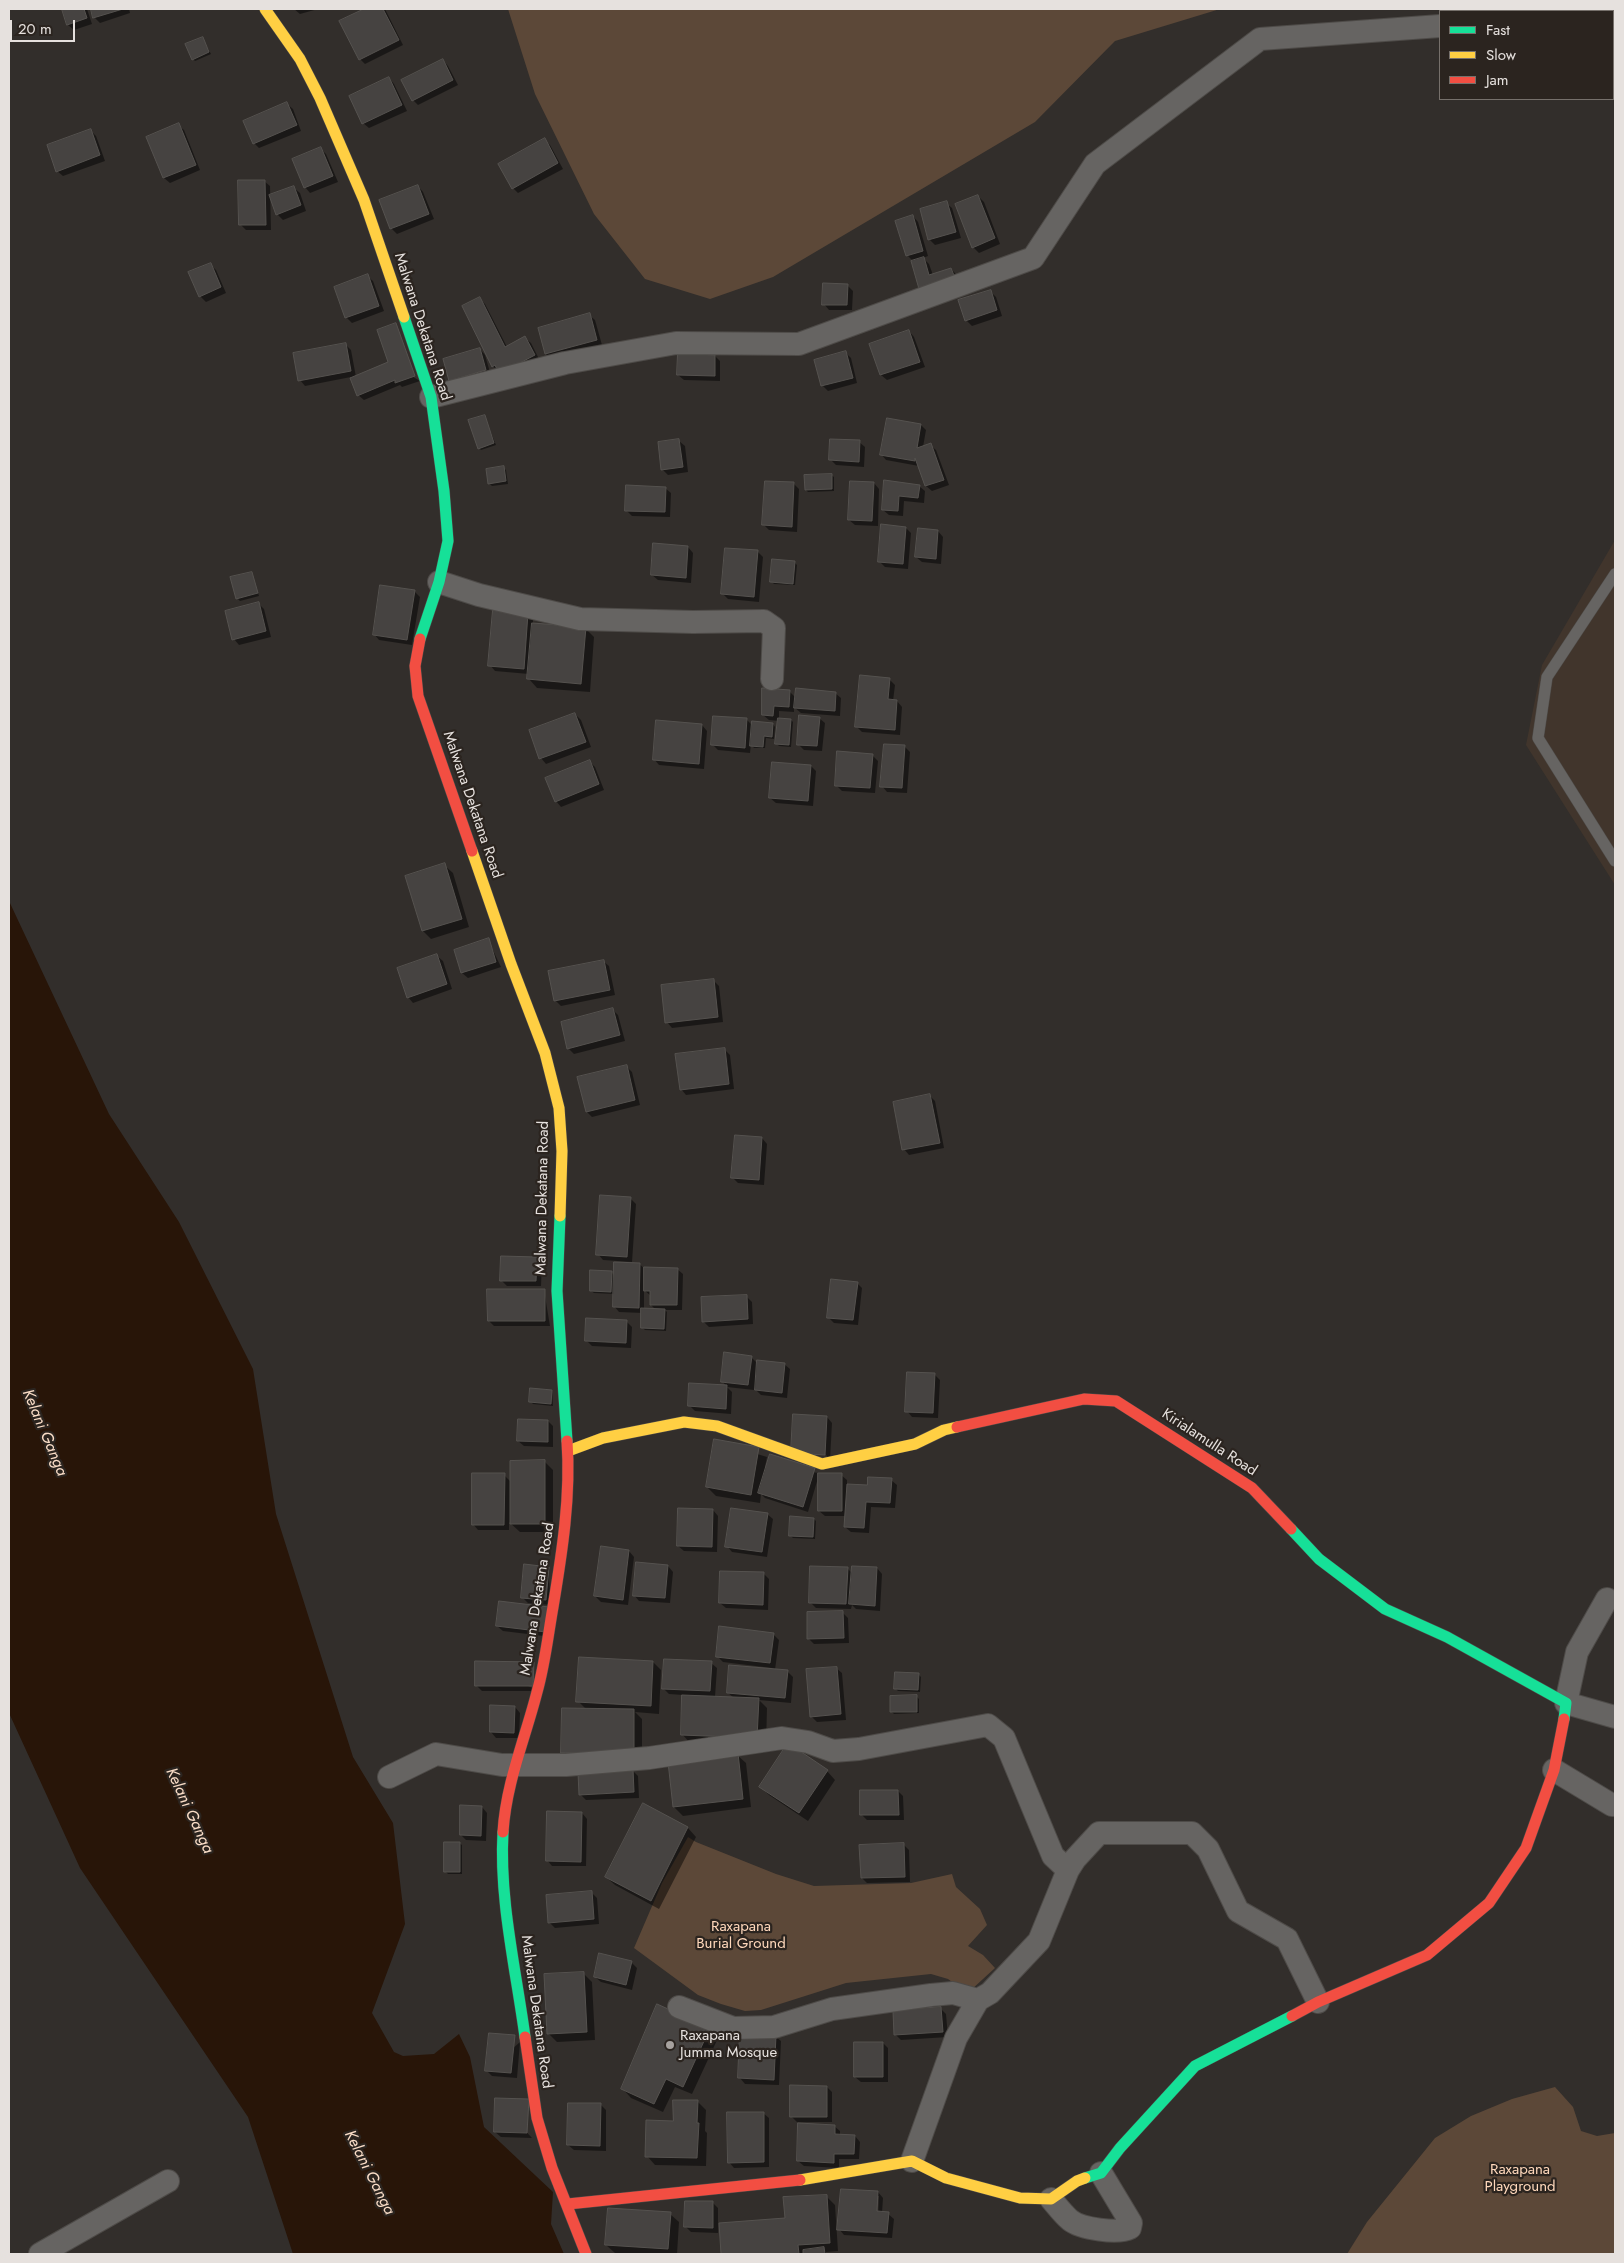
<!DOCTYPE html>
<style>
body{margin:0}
#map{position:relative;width:1624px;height:2263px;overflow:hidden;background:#322e2b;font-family:Jost,sans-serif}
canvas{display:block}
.frame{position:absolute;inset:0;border:10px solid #e6e1de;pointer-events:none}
.legend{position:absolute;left:1439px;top:10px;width:175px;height:90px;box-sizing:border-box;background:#2b241f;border:1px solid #76706b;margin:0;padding:6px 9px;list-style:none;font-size:15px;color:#e6e1de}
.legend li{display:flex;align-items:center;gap:10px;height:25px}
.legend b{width:25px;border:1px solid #76706b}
.scale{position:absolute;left:10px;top:20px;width:65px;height:22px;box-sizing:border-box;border:2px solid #e6e1de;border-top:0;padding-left:6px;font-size:15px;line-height:18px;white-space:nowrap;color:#e6e1de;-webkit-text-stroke:4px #2b241f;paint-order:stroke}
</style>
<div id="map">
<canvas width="1624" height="2263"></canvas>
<div class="frame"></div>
<ul class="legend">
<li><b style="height:6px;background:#16e098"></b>Fast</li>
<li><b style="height:6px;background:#ffcf43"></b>Slow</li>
<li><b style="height:6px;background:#f24e42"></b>Jam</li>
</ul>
<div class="scale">20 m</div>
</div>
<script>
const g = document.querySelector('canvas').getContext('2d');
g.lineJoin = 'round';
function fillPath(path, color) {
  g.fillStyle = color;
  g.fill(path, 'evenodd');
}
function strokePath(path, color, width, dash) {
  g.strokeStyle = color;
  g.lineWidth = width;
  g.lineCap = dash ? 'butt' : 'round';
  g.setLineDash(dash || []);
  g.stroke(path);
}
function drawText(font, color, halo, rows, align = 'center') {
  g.font = font + ' Jost,sans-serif';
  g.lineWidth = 4.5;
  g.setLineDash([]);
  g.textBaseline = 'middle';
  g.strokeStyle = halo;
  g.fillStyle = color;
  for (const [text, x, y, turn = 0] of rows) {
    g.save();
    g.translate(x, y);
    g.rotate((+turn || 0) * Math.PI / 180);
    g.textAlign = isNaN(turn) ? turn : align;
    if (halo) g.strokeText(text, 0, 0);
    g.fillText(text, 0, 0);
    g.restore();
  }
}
fillPath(new Path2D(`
 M1615,540V885L1526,745L1542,665Z`), '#41352c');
fillPath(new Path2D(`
 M508,9H1220L1115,41L1035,122L773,277L710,299L645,279L594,214L535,94Z
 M688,1837L696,1842L776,1874L814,1886L911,1883L952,1874L956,1887L980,1909L987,1925L968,1946L983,1955L995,1968L971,1990L959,1987L948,1979L931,1974L846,1983L761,2010L745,2011L721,2004L698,1995L634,1948L662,1883Z
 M1555,2087L1573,2107L1581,2131L1597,2136L1615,2133V2254H1347L1367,2222L1435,2138L1471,2116L1512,2099Z`), '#5c4838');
fillPath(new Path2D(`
 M9,901L109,1114L179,1222L253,1369L276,1514L353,1757L393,1823L405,1924L372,2013L394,2052L403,2056L434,2054L459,2034L470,2057L484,2127L553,2192L551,2224L564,2254H293L248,2117L80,1868L9,1713Z`), '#281508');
fillPath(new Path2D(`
 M63,9H87L92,24L74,30L68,25Z
 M92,9H129L130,13L100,23L94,17Z
 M294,9H318L300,14Z
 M366,9H385L403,45L365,64L360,59L341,22Z
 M202,38L211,54L195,61L193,59Z
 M443,60L448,66L458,85L418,105L413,100Z
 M389,78L394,84L407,111L369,128L363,123Z
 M287,104L293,109L301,131L259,148L254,143Z
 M178,125L184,130L200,170L170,183L164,178L148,137Z
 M90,130L96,136L105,161L63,176L57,171Z
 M544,140L550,145L563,169L518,193L513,188Z
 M320,148L326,154L338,182L310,193L305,187Z
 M264,181L270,186L271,230H246L241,225Z
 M418,186L423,192L434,219L397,234L391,228Z
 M294,188L300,193L306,211L283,220L277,214Z
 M978,196L984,202L1000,244L979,253L973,247Z
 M946,203L952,208L961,238L935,245L929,239Z
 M913,216L918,222L928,256L923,258L929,264L933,275L951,269L957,275L925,294L914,262L907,255Z
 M210,264L216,270L226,293L206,302L200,296Z
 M367,276L373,281L384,311L352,323L346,317Z
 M847,285L853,291L852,310H829L824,304Z
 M990,291L996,297L1002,316L972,326L966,320Z
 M480,299L485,304L507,347L525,338L531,343L540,361L498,372L493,366Z
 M589,315L595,320L602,345L552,359L546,354Z
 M909,331L914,337L925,367L887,380L881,375L871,345Z
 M345,344L351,350L356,377L390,363L420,381L402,387L400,385L364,400L358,395L351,377L305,386L300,380Z
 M480,349L485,355L491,376L451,380Z
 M846,353L851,358L857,383L828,391L822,385Z
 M715,356L720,361V381L684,380L678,375Z
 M484,416L496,445L481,450L479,448Z
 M921,425L926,430L923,447L930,445L936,450L949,485L932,491L926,486L919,466L886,460L881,454Z
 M679,441L685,446L688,472L668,475L662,469Z
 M859,442L865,447L864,467L836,465L831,460Z
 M503,468L506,470L508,484L492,486L489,483Z
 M831,475L834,477V491L808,492L806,490Z
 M885,481L919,486L925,491L924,503L904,501L903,516L889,515L883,510Z
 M874,483L879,489L878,526L855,525L849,520Z
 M794,484L799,489L797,532L769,530L764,525Z
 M665,488L671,493L670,517L632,516L626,510Z
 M906,528L911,533L908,569L885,567L880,562Z
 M938,531L943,537L941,564L922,562L916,557Z
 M688,547L693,553L691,583L658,580L652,575Z
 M758,552L763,557L759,602L728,599L722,593Z
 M794,562L797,565L795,585L774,584L772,582Z
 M251,573L259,596L240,601L237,598Z
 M414,591L420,597L412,645L379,640L374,634Z
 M259,604L264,609L271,637L239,645L234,639Z
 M527,615L533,620V624L585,628L594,637L590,692L537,688L529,679V674L495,671L490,665Z
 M889,679L895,685L893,701H897L902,707L900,735L862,732L857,727Z
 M789,691L796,698L835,693L841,698L840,716L801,713L794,707V712L779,711V719L791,720L793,722L791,747L779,746L777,744L779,721L769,720L763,715Z
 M575,714L581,720L591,747L546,764L541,758Z
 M819,718L825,723L822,751L804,750L798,744Z
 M747,720L753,726L773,724L775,727L774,739L766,738L765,748H754L751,744L750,753L718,750L712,744Z
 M702,725L707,731L704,769L659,765L654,759Z
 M905,747L910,752L907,793L887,792L882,786Z
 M872,755L878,761L875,793L842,791L836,785Z
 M590,762L595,767L604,790L561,807L556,801Z
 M811,766L816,771L813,806L776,803L770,798Z
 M444,865L453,873L469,927L431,939L423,931Z
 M488,940L501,967L468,978L462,973L455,951Z
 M437,956L443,961L452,989L413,1003L408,997Z
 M603,961L609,966L615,995L561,1006L555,1000Z
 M714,981L719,986L723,1022L672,1028L667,1022Z
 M613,1010L618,1015L625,1041L574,1054L568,1048Z
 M725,1050L730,1055L734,1089L686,1095L681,1089Z
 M626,1066L632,1072L640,1105L592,1117L587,1112L578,1078Z
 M930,1096L935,1101L944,1148L909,1155L904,1149Z
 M736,1136L762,1138L767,1144L764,1185L738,1183L732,1177Z
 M630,1198L636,1204L632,1262L603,1260L598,1254Z
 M536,1258L542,1263L541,1286H507L501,1280Z
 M639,1264L644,1268L677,1269L683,1274L682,1310H665L667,1312L666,1331L645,1330L642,1327L643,1313L619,1312L614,1306V1294L594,1293L591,1291L611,1272L615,1276ZM644,1290L651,1296V1305L656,1310L644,1309Z
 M857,1283L862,1288L858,1325L834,1323L828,1317Z
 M544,1290L550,1326H494L489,1321Z
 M746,1296L752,1302L753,1324L709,1327L703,1321Z
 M627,1322L632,1327L631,1348L592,1346L586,1340Z
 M751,1357L758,1364H784L790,1369L787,1398L761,1395L754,1388V1390L727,1387L732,1392L731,1414L695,1411L689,1405L690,1384L727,1387L722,1381Z
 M935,1375L940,1380L938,1418L912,1417L907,1411Z
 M552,1391L553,1406L533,1404L531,1402Z
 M794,1415L827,1417L832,1423L830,1460Z
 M548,1421L553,1426V1447L524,1446L518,1441Z
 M715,1441L767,1457L765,1467L767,1468L841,1475L847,1480V1485L868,1486L891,1480L897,1485L895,1508L871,1507L869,1533L851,1532L845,1527L846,1516H825L819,1511L818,1478L808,1512L765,1498L761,1494L760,1503L716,1496L707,1487Z
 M544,1461L553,1470V1532H520L509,1522V1530H478L473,1524L504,1475L511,1482Z
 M713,1510L718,1516L717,1552L684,1551L678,1546Z
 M767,1514L773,1519L767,1557L732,1552L727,1546Z
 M814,1519L816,1521L815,1539L793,1538L790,1535Z
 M629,1551L634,1557L628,1605L601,1602L595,1596Z
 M637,1563L668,1566L673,1572L670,1603L639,1601L634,1595Z
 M548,1568L551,1605L528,1603L522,1597Z
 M847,1568L852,1573L877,1568L882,1574L880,1611L856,1609L852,1605L851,1609L816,1608L810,1602Z
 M763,1573L769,1579L768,1610L726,1608L720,1603Z
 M554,1613L552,1637L503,1631L497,1626Z
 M843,1613L848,1618L849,1643L814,1644L809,1639Z
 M773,1634L779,1640L775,1670L787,1671L793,1677L791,1703L759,1700L767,1708L766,1746L690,1743L682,1734L683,1695L669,1694L663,1688L711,1663L717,1668L715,1697L734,1698L728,1693L772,1670V1668L723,1662L717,1656Z
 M476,1662L539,1691H482L476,1685Z
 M653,1662L661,1670L659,1714L635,1712L642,1719V1762L571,1761L563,1753L587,1710L578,1701Z
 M836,1668L842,1673L846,1720L817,1722L811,1716Z
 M918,1674L921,1677L920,1692L898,1691L896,1689Z
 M916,1696L919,1699V1713L894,1714L891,1711Z
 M515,1707L520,1713L519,1738H496L491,1732Z
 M737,1755L746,1763L751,1807L683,1816L674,1807Z
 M633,1771L638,1776L639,1798L586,1800L581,1795Z
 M827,1771L835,1780L808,1821L769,1795L761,1787Z
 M898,1791L903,1796L904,1820H867L862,1815Z
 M643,1805L688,1828L696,1837L659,1909L615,1885L606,1877Z
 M482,1807L487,1813L486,1841L466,1840L461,1835Z
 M582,1813L587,1819L586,1866H552L547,1860Z
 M459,1843L462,1845V1874H448L446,1872Z
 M903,1844L909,1850L910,1882L867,1883L862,1878Z
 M592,1893L597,1898L599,1924L555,1928L549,1922Z
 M631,1962L637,1968L632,1990L601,1982L595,1977Z
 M583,1973L592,1982L595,2040L557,2042L548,2033Z
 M941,2009L946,2014L948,2037L901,2040L895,2034Z
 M709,2029L718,2038L692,2094L675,2087L663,2112L631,2098L623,2089Z
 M775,2036L781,2041L779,2085L745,2084L740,2078Z
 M520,2042L517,2078L492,2076L487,2071Z
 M883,2043L888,2048V2082H861L855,2077Z
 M827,2087L832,2092V2122H797L791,2116Z
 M496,2099L532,2138L501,2137L495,2132Z
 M697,2101L706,2110L705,2131L707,2133L706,2166L655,2165L647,2156L674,2122Z
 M600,2104L606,2110V2151L574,2150L568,2145Z
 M763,2113L769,2118V2167L734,2168L729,2162Z
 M834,2126L840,2131V2136H855L860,2142L859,2159H839V2168L804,2166L798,2161Z
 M878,2192L883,2198L882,2213L888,2214L894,2219L892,2238L844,2235L839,2229ZM877,2196H879L878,2218H875Z
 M826,2196L835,2205L838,2251L826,2252V2254H722L720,2224L786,2220Z
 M713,2203L718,2208V2233L691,2232L686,2227Z
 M670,2214L679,2222L677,2254H681L615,2253L606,2245Z`), '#0007');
const building = new Path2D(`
 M62,9H84L87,18L67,25Z
 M91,9H123L93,18Z
 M364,9H383L399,40L359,60L339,21Z
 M203,37L209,52L192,60L185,44Z
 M443,59L453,80L412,101L401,80Z
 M389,77L402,105L362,124L349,96Z
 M287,102L297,125L253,144L243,121Z
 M179,123L196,165L163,178L146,137Z
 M91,129L100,155L56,172L47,145Z
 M545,138L558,163L512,189L498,164Z
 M321,147L333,176L304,188L292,159Z
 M238,180H265L266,225H239Z
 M418,185L429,214L390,229L379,200Z
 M294,186L301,205L276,215L269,195Z
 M978,195L995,238L972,248L955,204Z
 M947,201L956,232L928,240L920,209Z
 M913,215L923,251L906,256L895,221Z
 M924,257L929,275L951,268L955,278L919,289L911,261Z
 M211,263L221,287L199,297L188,272Z
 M368,274L379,306L345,318L334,287Z
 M823,283L848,284L847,305H822Z
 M991,290L997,310L965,321L958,300Z
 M480,297L505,347L525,336L535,355L499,374L495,365L492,367L462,306Z
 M590,313L597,340L545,354L538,328Z
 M396,323L415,376L395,383V380L357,396L350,378L388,362L377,330Z
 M909,330L920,362L880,375L869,344Z
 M346,343L351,371L298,381L293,353Z
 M480,348L486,370L449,381L443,359Z
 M846,351L853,378L821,386L814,360Z
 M678,353L715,355V376L677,375Z
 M485,415L494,443L478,449L468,420Z
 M887,418L921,424L917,448L931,443L944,480L925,486L915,458V461L880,455Z
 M679,439L683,467L661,470L658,442Z
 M830,439L860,440L859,462L829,460Z
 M504,466L506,481L488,484L486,469Z
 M832,474V489L805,490L804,475Z
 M884,480L920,485L918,498L899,496L898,511L882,510Z
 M765,481L794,482L792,527L762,525Z
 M850,481L874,482L872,521L848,520Z
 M626,485L666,487L665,512L625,511Z
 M881,524L906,527L903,564L878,562Z
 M918,528L938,530L936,559L915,557Z
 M653,543L688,546L686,578L651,575Z
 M725,548L758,550L754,597L721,594Z
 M772,559L795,561L793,584L770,582Z
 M252,572L258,593L236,599L230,577Z
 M380,585L415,590L407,640L373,635Z
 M259,602L266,631L232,640L225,611Z
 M493,610L528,613L524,669L488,666Z
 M532,623L586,627L581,684L527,679Z
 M860,675L890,678L888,699L897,700L895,730L855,727Z
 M762,688L790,690L789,707L774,706L773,716L762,715Z
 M796,688L836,692L835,711L794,708Z
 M575,713L586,742L539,759L529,730Z
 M799,715L820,717L817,746L797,745Z
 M713,716L747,718L745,748L711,745Z
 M778,718L791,719L789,745L775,744Z
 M656,720L702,724L699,764L653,760Z
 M752,721L773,723L772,737L764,736L763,747L750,746Z
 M884,744L905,745L902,788L880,787Z
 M837,751L873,754L870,788L835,786Z
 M590,760L599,784L555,802L545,778Z
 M772,762L811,765L808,801L769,798Z
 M445,863L462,919L422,931L405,876Z
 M489,938L496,962L461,973L454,950Z
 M437,954L447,984L407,998L397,968Z
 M604,960L610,990L554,1001L548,971Z
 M714,979L718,1017L665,1023L661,985Z
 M613,1008L620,1035L567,1049L561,1022Z
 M725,1048L729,1084L680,1090L675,1054Z
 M627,1065L635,1100L586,1112L577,1077Z
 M930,1094L940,1143L902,1150L893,1102Z
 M735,1135L762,1137L759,1180L731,1178Z
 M600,1195L631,1197L627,1257L596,1255Z
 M501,1256L537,1257L536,1281H500Z
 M614,1262L640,1263L639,1308L613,1307Z
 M644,1267L678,1268L677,1305H650V1291H644Z
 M590,1270L612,1271L611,1292L590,1291Z
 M831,1279L858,1282L853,1320L827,1318Z
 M487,1289H545V1321H488Z
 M747,1295L748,1319L702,1322L701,1297Z
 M641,1308L665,1309L664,1329L641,1328Z
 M586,1318L627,1320L626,1343L585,1341Z
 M724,1352L752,1356L748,1385L721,1382Z
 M757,1360L785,1363L782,1393L755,1390Z
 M907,1372L935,1373L933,1413L905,1412Z
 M689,1383L727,1385L726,1409L688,1406Z
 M530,1388L552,1390L551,1404L529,1402Z
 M793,1414L827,1416L825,1455L791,1453Z
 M518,1419L548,1420V1442L517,1441Z
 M714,1439L759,1447L751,1495L706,1487Z
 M770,1454L815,1468L803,1507L758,1493Z
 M545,1460V1524H510V1461Z
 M472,1473H505L504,1525H472Z
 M818,1473H842V1511H818Z
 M868,1477L892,1478L890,1503L866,1502L864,1528L844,1527L847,1484L867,1485Z
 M678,1508L713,1509L712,1547L677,1546Z
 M731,1508L768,1513L762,1552L725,1547Z
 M790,1516L814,1518L813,1537L789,1536Z
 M601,1546L629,1550L623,1600L594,1596Z
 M636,1562L668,1565L665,1598L633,1596Z
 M524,1564L549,1567L546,1600L521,1598Z
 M810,1566L848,1567L846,1604L809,1603Z
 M852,1566L877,1567L875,1606L849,1604Z
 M720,1571L764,1572L763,1605L719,1603Z
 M499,1601L549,1607L546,1632L496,1626Z
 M843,1611L844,1638L807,1639V1612Z
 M719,1626L774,1633L770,1663L716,1657Z
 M579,1657L653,1661L651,1706L576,1702Z
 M664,1659L712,1661L710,1691L662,1689Z
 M475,1661L534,1662L533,1686H475Z
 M729,1665L788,1670L785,1698L727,1693Z
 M837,1667L841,1714L810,1717L806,1669Z
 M895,1672L919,1673L918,1690L894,1689Z
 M682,1695L759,1698L757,1738L681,1735Z
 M917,1695V1712H890V1696Z
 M490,1705L515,1706L514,1733L490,1732Z
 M562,1708L634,1709V1754L561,1753Z
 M788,1743L828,1770L799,1813L759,1787Z
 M738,1753L743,1799L673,1807L668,1762Z
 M633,1769L634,1792L579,1795L578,1772Z
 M860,1790H898L899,1815H860Z
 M643,1803L688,1827L651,1901L605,1877Z
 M460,1805L482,1806L481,1836L460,1835Z
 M547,1811L582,1812L581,1862L546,1861Z
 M444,1842H460V1872H444Z
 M904,1843L905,1877L861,1878L859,1845Z
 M592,1891L594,1919L548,1923L546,1895Z
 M599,1953L632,1961L626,1985L594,1977Z
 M584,1972L587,2032L547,2034L544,1974Z
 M657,2004L710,2028L683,2087L666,2079L654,2104L621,2089Z
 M941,2007L943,2032L894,2035L893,2011Z
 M489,2033L515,2035L511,2073L485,2071Z
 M740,2033L776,2035L774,2080L738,2078Z
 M854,2042H883V2077H854Z
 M790,2085L827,2086V2117H790Z
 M495,2098L529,2099L527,2133L494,2132Z
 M673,2100H698L697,2123H699L697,2158L645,2157L646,2120L673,2121Z
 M568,2103H601L600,2146L567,2145Z
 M727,2112H764V2162L728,2163Z
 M798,2123L835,2125V2134L855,2135L854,2154H834V2163L797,2161Z
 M841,2189L878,2191L877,2211L889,2212L887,2233L837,2230Z
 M827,2195L830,2243L798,2245L799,2254H721L719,2223L785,2218L783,2197Z
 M685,2201H713V2228L684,2227Z
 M608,2208L671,2212L668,2249L605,2245Z
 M824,2247L825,2254H803V2250Z`);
fillPath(building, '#464341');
strokePath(building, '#55524f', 1);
const lane = new Path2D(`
 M1615,574L1547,677L1538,738L1615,861`);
const street = new Path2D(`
 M1600,11L1610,9
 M431,397L565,363L676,343L799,344L1033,258L1095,164L1260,39L1440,26
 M439,582L479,595L580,619L693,622L764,621L774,628L772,679
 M1607,1599L1577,1652L1566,1703L1615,1717
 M1554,1770L1612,1805
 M389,1777L436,1754L502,1765H566L649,1758L782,1738L808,1742L833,1751L859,1749L988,1725L1004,1738L1053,1856L1068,1870
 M679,2007L733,2028L774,2027L832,2009L931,1995L953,1993L978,2000
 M912,2161L956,2038L978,2000L990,1993L1039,1941L1068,1870L1075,1859L1099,1833H1192L1208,1849L1238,1911L1287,1939L1318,2002
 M1051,2199C1057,2206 1063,2214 1070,2220C1081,2229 1118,2234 1130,2228L1131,2223L1101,2173
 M40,2254L168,2181`);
const fast = new Path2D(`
 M404,317L431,397L444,491L448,541L439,582L420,639
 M560,1216L557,1291L567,1441
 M1291,1529L1319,1559L1385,1609L1447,1637L1566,1703L1564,1719
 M503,1832C499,1899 516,1970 525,2037
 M1085,2178L1101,2173L1120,2148L1195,2066L1292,2016`);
const slow = new Path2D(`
 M265,9L300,59L320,98L364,200L404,317
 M472,851L511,964L545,1053L559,1108L562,1151L560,1216
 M568,1451L603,1438L684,1422L717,1426L822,1464L915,1444L944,1430L957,1427
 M800,2180L912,2161L946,2178L1020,2198L1051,2199L1077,2181L1085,2178`);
const jam = new Path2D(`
 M420,639L415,666L418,696L472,851
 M957,1427L1084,1399L1116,1401L1252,1488L1291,1529
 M503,1832C506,1783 525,1739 537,1692C545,1664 548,1635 553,1607C562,1553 571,1496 567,1441
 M1292,2016L1318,2002L1427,1955L1489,1903L1526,1848L1554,1770L1564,1719
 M525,2037L537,2118L552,2168L586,2254
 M568,2204L800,2180`);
strokePath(lane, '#4e4b48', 12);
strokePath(street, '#4e4b48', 24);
strokePath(fast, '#4e4b48', 12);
strokePath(slow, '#4e4b48', 12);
strokePath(jam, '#4e4b48', 12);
strokePath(lane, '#666462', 11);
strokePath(street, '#666462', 22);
strokePath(fast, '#16e098', 11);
strokePath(slow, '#ffcf43', 11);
strokePath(jam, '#f24e42', 11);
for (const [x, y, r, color] of [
 [670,2045,5,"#a7a29f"]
]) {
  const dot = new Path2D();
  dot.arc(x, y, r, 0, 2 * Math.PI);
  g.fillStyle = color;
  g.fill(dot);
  strokePath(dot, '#2b241f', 2);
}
drawText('15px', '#e6e1de', '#2b241f', [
 ["Malwana Dekatana Road",422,327,72],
 ["Malwana Dekatana Road",472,805,71],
 ["Malwana Dekatana Road",543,1198,-89],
 ["Kirialamulla Road",1209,1443,33],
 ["Malwana Dekatana Road",538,1599,-81],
 ["Malwana Dekatana Road",536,2012,82]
]);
drawText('15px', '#ffd8bb', '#2b241f', [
 ["Raxapana",741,1927],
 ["Burial Ground",741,1944],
 ["Raxapana",1520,2170],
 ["Playground",1520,2187]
]);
drawText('15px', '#e6e1de', '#2b241f', [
 ["Raxapana",680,2036],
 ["Jumma Mosque",680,2053]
], 'left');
drawText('italic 16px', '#faddc7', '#2b241f', [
 ["Kelani Ganga",44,1433,67],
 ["Kelani Ganga",189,1811,65],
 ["Kelani Ganga",369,2173,63]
]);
</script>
